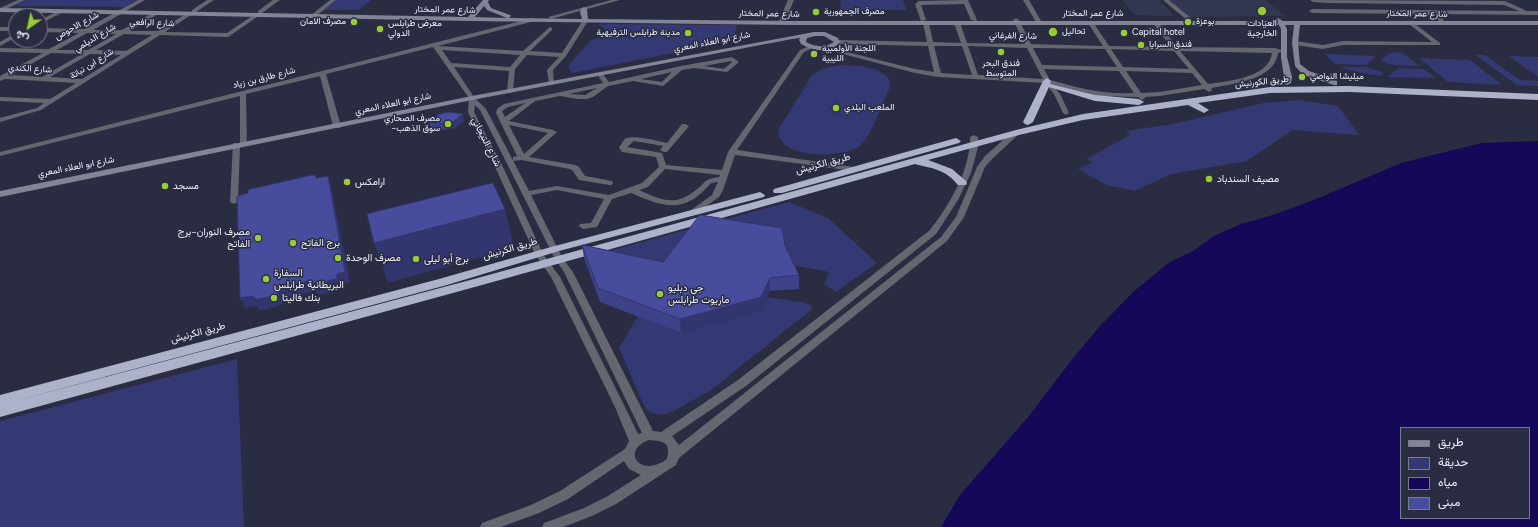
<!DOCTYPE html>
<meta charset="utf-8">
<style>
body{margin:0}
#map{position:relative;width:1538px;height:527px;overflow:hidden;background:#2a2d41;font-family:"DM Sans",Vazirmatn,sans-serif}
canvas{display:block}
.legend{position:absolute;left:1400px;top:427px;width:130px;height:92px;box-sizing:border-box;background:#2a2d41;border:1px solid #787b8c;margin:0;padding:5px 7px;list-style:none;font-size:12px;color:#eef0fd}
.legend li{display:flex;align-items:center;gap:8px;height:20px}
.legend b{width:20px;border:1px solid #787b8c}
.north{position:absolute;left:8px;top:8px;width:40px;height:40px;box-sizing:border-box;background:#2a2d41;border:1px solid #787b8c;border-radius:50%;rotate:214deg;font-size:11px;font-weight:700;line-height:16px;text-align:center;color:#eef0fd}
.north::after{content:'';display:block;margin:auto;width:14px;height:18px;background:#98cb37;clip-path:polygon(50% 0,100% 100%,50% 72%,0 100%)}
</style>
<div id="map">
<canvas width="1538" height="527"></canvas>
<ul class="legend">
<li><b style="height:5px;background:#828595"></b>طريق</li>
<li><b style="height:11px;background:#343873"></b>حديقة</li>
<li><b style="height:11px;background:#160858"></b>مياه</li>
<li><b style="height:11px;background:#474c9d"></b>مبنى</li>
</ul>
<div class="north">ش</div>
</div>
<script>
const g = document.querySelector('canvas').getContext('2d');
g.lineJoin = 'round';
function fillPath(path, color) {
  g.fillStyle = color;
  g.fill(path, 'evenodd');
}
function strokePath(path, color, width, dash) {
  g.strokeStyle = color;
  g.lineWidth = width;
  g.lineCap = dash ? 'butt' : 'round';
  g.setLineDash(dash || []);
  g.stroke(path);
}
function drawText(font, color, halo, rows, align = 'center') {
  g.font = font + ' "DM Sans",Vazirmatn,sans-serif';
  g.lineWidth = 3;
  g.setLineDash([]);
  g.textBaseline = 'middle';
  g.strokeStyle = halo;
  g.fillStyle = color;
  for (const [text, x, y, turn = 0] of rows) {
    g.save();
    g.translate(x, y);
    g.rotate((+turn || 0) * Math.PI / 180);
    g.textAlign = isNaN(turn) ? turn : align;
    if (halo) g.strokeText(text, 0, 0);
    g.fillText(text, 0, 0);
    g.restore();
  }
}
fillPath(new Path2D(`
 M1122,0H1159L1174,16L1135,15Z
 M1169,0H1265L1285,16L1187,17Z`), '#343751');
fillPath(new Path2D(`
 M26,0H136L125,7L14,6Z
 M336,0H371L359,10H324Z
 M840,0H903L906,10H841Z
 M598,24L737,25L733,41L572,73L568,66L591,40L612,35Z
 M1392,52L1403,53L1419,66L1392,65L1380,60Z
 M1325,54L1376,56L1366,65L1335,64Z
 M1475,55H1485L1520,80L1538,81V86L1517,85Z
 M1509,56L1538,57V77Z
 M1419,58L1470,60L1502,85L1448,82Z
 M841,65C855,65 893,67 890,87C884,100 870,138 861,145C844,159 778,160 778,130L812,75L824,68Z
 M1339,67H1367L1384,73L1380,76L1361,73Z
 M1399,68L1423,69L1436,78L1387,77Z
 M1299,100L1338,106L1359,135L1292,130L1247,161L1171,174L1135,191L1106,185L1078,169L1093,162L1086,159L1130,135L1126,131L1173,124L1263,103Z
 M789,202L828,218L877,263L836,292L824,284L829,272L787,264L665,275L584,258Z
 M768,297L806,303L812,306L811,310L710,391L670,413L659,415L650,412L644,406L619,348L638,316L681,333L761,311Z
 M237,359L244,527H0V421Z`), '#343873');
fillPath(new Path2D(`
 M1538,141V527H941L960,495L1029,416L1070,362L1100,326L1134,291L1170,262L1193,251L1214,236L1241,224L1276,214L1321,197L1401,163L1482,143ZM1401,428H1529V518H1401Z`), '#160858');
fillPath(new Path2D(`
 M18,0H25L0,12V8Z
 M138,0H145L93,30H122L156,11L159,13L158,14L130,31H158L189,12L192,14L191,15L165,32L227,33L255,14L260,15L228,37L160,35L41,110L0,122V118L37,108L44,103L0,101V97L50,99L76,83L5,79L0,81V76L43,53L0,52V48L49,49L79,33L40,32V28L85,29ZM87,33L116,34L88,50H57ZM124,34L152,35L126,51L96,50ZM51,53L82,54L42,77L11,75ZM90,54L121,55L82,79L50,77Z
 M207,0H214L196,12H192V10Z
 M273,0H280L262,13H258V11Z
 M330,0H336L315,17H311V15Z
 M611,0H620L551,19L548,17Z
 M788,0H794L785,21L780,22L779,21Z
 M968,0L977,20L976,21L971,20L964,4L921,5L926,20L921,21L915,4L919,1Z
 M1023,0H1029L1041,21L1040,22H1036Z
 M1163,0H1169L1192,19V21H1188Z
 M1310,0L1505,1L1527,11H1538V15L1434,14L1443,19L1444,20L1441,22L1426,14L1312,13L1309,11L1312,9L1519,11L1504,5L1329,3L1313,2Z
 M60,10L65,11L40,24V20Z
 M533,18L536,20L535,21L438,46L523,51L550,27L552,28V30L530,51L562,53L583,20L588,21L566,56L553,70L554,84L549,83L547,70L559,57L527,55L515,69L513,91L510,93L507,91L509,71L454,67L474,97L486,109L529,191L557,186L609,195L642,183L659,167L656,157L622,152L619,147C621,145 623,141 625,139C633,134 657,141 667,143L682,124H685L689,126L667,152H664L660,150L663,146L634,141L627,147L662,153L666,165L722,170L728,152L800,50L811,45L814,47L813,48L804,52L737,150L854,167L858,169L854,171L735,155L723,190L719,197L694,215H691L687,213L712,195L718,182L711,183C685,214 665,208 631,193L612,199L597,227L583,229L579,226L580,224L591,223L604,199L557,190L531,195L563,259L573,272L653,431L661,432L738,380L930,230C950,204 970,171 970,137L974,135L978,137V147L971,173L958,200L936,234L746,386L672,436L679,445L941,237L956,217L977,167L985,156L1013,131H1016L1020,133L991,160L985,167L964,217L947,241L679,458L676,465L616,504L592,516L563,527H542L544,523L584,508L608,496L641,475L629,469L624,461L568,499L539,513L501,527H480L482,523L531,505L560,491L625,449L629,441L615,407L551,277L535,254L496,169L468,112L469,98L433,47L326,74L341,126L340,128H334L333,126L320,76L246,94L247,146H244L240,144V96L0,156V152ZM442,50L520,55L510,67L451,63ZM475,105L480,110L555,259L564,272L642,433L638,434L625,407L560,277L543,254L504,169L474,112ZM665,169L720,175L719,177C702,180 708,181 696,190C675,207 661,200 639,190L648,187ZM649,440C664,441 671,442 667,459C640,479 620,450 649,440Z
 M1016,18L1019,20L1031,44L1103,46L1088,23L1091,21L1093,22L1109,46L1171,47L1153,23L1156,21L1158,22L1177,47L1275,48L1284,51L1278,53C1275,80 1232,84 1211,88L1212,90L1209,92L1204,89L1160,96L1145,97L1144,99L1142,100L1138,97L1099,96L1053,85L1060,94L1069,113L1066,115L1063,113L1054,94L1045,83L938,77L915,73L820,48L823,46L915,69L934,72L928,46L837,44L834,42L837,40L927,42L923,23L926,21L929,23L933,42L961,43L954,23L957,21L960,23L967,43L1025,44L1013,20ZM934,46H962L972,75L941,73ZM968,46L1027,48L1043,79L978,75ZM1033,48L1105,49L1117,67L1042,65ZM1111,49L1174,51L1189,69L1123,67ZM1180,51L1272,53C1269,78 1228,81 1208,84ZM1044,69L1119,71L1134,93C1105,95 1078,88 1050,80ZM1126,71L1192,73L1202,85L1160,92L1141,93Z
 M1411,21L1440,43V45H1343L1323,49L1295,45L1292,43L1295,41L1323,45L1343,41L1432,42L1409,24L1408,23Z
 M0,27H16V31H0Z
 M16,33V37L0,46V42Z
 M732,57L739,62L727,72L694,68L682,70L663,86L633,81L608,86L593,97L587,99H578L560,96L535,101L509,121L553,130L557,132L529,157L575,165L579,167L585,176L612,181L613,183L612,185H609L579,180L573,171L570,169L521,160L513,161V157L517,156L496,113L497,109L504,104L603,83L597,74L600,72L602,73L609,82L681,66ZM731,61L732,62L724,69L704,66ZM672,72L662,82L641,79ZM597,88L585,95L569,94ZM525,103L505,117L502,111L508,107ZM509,125L548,133L524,154Z
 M233,143H236L240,145L238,202L234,204L230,202Z`), '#646670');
fillPath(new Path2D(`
 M483,0H489L488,2L491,8L510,15L511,16L509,18L582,19L580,12L582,8L584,7L587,9L588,19L791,21H1276V19L1278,18L1283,21H1538V25H1300L1298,43L1300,64L1309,71L1337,81V85H1334L1303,75L1295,66L1292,43L1294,25H1285L1287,29V57L1292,77L1291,83L1287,85L1283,83L1284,77L1281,57V29L1279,25H791L470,21L0,12V8L468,17ZM484,6L487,10L507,18L475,17Z
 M814,32H825L838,38L840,42C830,54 813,51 801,44L799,40L800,38L792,39L472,100L0,197V191L472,96ZM815,36H824L834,42C825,48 815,47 806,42L807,38Z`), '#828595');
fillPath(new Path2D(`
 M1047,78L1051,81L1050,84L1095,95L1139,99L1144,102L1139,105L1095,101L1049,87L1033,122L1028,125L1025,124L1023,122L1043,81Z
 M1349,86L1538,94V100L1349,92L1270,93L1198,103L1209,110L1204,113L1188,105L1083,120L1019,135L928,160L952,169L966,181L967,183L966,185H958C945,169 934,169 915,164L482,285L0,417V405L474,279L1016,130L1083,114L1270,87Z
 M956,138L961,141L959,143L782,193H774L773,191L774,189Z
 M760,192L765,195L764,197L559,251L447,285L0,405V395L439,279L551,247Z`), '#adb2ca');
fillPath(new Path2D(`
 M464,121L455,128L445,130L431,128L429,122Z
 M582,245L663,262L785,246L799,275V289L770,291L761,311L681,333L600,302L584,258Z`), '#3d4187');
fillPath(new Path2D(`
 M463,114L464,121L455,128L445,130L444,124Z
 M328,176L331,186L350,282L341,284L342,288L339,290L319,295V294H317L315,291L284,299V303L281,305L261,311L260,309L258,310L257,306L245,308L240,298L279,289L312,280Z
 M505,209L514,248L388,283L374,243Z
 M770,278V291L761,311L681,333L680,319Z`), '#32356e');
const building = new Path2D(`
 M449,112L463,114L453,122L444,124L429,122L439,114Z
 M312,175H315L316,178L328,176L345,272L337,274V278L335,279L315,285L314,283L312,284V280L279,289V293L276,295L256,300V298L253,299V296L240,298L237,196L248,193V190L251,189Z
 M493,183L505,209L374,243L367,214Z
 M700,215L782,228L785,246L799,275L770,278L761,297L680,319L598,288L582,245L663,262Z`);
fillPath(building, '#474c9d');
strokePath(building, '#32356e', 1);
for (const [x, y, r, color] of [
 [1262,11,5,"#98cb37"],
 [816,12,4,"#98cb37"],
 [354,22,4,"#98cb37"],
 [1188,22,4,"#98cb37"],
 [380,29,4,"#98cb37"],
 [1053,32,5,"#98cb37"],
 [688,33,4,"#98cb37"],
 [1124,33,4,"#98cb37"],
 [1141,45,4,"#98cb37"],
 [1001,52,4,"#98cb37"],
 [814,54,4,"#98cb37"],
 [1302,77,4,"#98cb37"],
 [836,108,4,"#98cb37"],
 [448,124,4,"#98cb37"],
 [1209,179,4,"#98cb37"],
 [347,182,4,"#98cb37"],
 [165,186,4,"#98cb37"],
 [258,238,4,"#98cb37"],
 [293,243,4,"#98cb37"],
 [338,258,4,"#98cb37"],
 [416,259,4,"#98cb37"],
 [266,279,4,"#98cb37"],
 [660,294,4,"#98cb37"],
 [274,298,4,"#98cb37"]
]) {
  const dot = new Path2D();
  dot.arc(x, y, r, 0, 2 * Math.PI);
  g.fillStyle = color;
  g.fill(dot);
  strokePath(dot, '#2a2d41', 1.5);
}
drawText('9px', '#eef0fd', '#2a2d41', [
 ["شارع عمر المختار",445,10,1],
 ["شارع عمر المختار",769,14,1],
 ["شارع عمر المختار",1093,14],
 ["شارع عمر المختار",1417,14,1],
 ["شارع الرافعي",152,23,2],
 ["شارع الاحوص",77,26,-29],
 ["شارع الفرغاني",1013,36,1],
 ["شارع الديلمي",95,38,-31],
 ["شارع ابو العلاء المعري",712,42,-11],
 ["شارع ابن نباتة",92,64,-32],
 ["شارع الكندي",30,69,3],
 ["شارع طارق بن زياد",264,78,-14],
 ["طريق الكورنيش",1262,82,-6],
 ["شارع ابو العلاء المعري",393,104,-12],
 ["شارع ابو العلاء المعري",76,167,-11]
]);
drawText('9px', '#eef0fd', '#2a2d41', [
 ["مصرف الجمهورية",824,12],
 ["مصرف الامان",346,22,"right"],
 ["بوعزة",1196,22],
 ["معرض طرابلس",388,24],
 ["الدولي",388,34],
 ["العيادات",1262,24,"center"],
 ["الخارجية",1262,34,"center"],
 ["تحاليل",1062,32],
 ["مدينة طرابلس الترفيهية",680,33,"right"],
 ["Capital hotel",1132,33],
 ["فندق السرايا",1149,45],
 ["اللجنة الأولمبية",822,49],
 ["الليبية",822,59],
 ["فندق البحر",1001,64,"center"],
 ["المتوسط",1001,74,"center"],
 ["ميليشا النواصي",1310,77],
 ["الملعب البلدي",844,108],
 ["مصرف الصحاري",440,119,"right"],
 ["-سوق الذهب",440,129,"right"]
], 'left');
drawText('10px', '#eef0fd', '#2a2d41', [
 ["شارع التيجاني",486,142,63],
 ["طريق الكرنيش",823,164,-15],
 ["طريق الكرنيش",510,249,-16],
 ["طريق الكرنيش",198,333,-15]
]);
drawText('10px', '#eef0fd', '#2a2d41', [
 ["مصيف السندباد",1217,179],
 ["ارامكس",355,182],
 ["مسجد",173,186],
 ["مصرف النوران-برج",250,232,"right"],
 ["الفاتح",250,244,"right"],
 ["برج الفاتح",301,243],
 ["مصرف الوحدة",346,258],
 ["برج أبو ليلى",424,259],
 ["السفارة",274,273],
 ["البريطانية طرابلس",274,285],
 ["جي دبليو",668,288],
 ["ماريوت طرابلس",668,300],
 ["بنك فاليتا",282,298]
], 'left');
</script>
